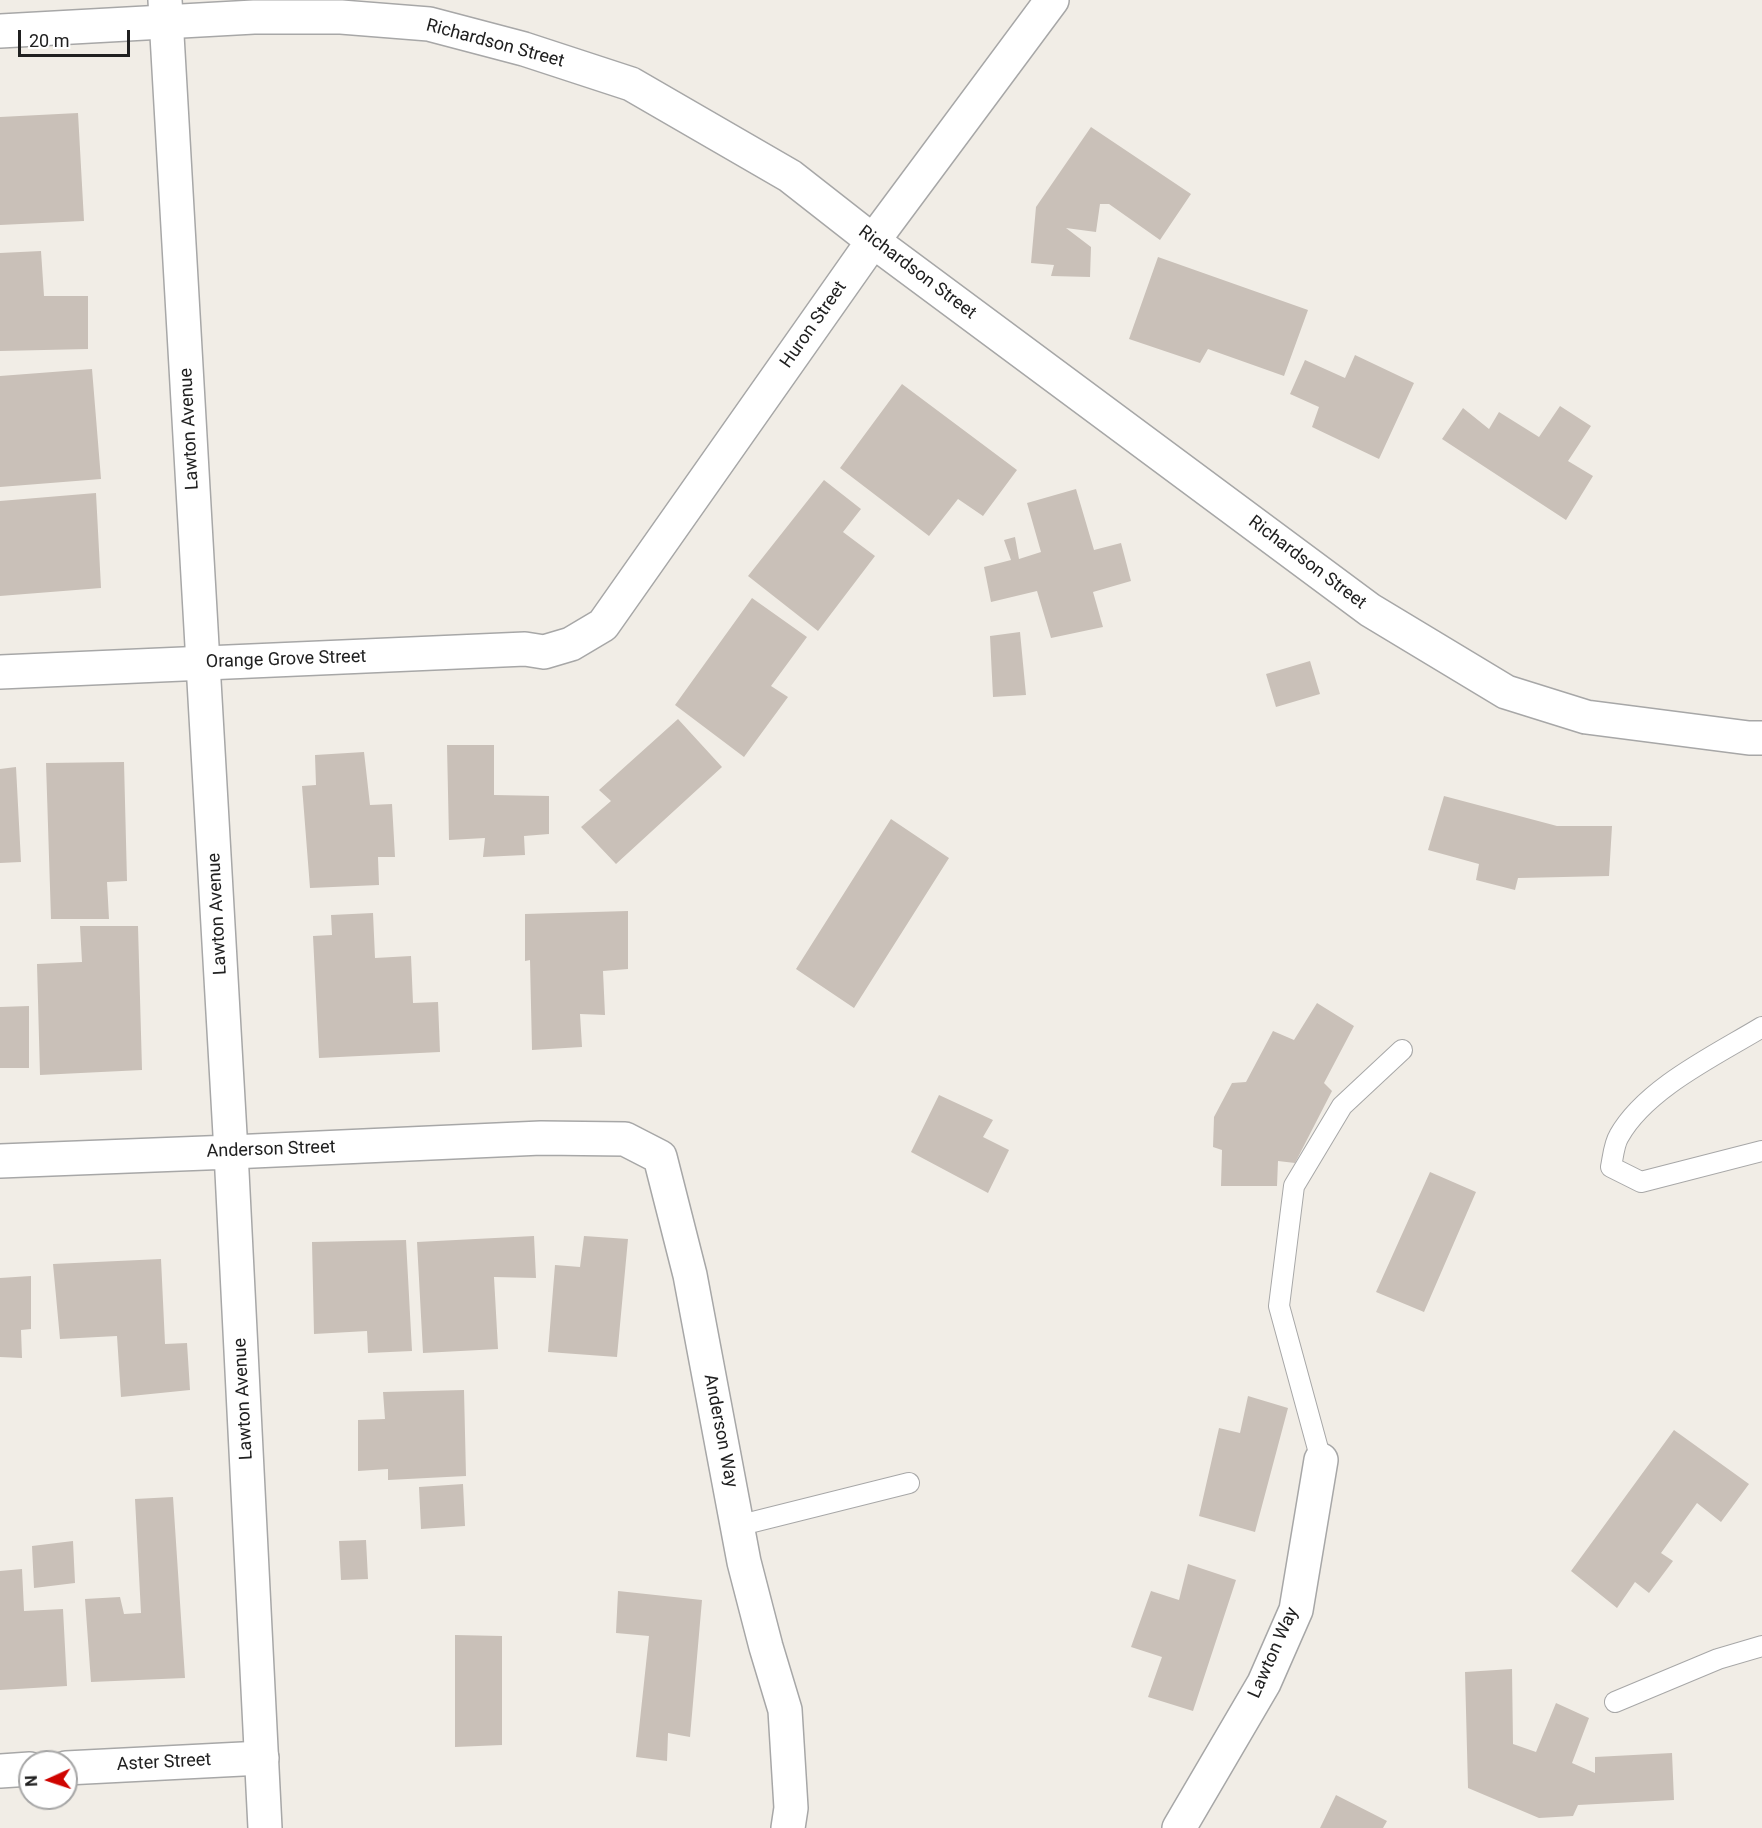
<!DOCTYPE html>
<style>
body{margin:0}
#map{position:relative;width:1762px;height:1828px;overflow:hidden;background:#f1ede6;font-family:Roboto,sans-serif}
canvas{display:block}
.north{position:absolute;left:18px;top:1750px;width:60px;height:60px;box-sizing:border-box;background:#fff;border:2px solid #a6a6a6;border-radius:50%;rotate:267deg;font-size:16px;font-weight:700;line-height:24px;text-align:center;color:#202020}
.north::after{content:'';display:block;margin:auto;width:21px;height:27px;background:#cf0400;clip-path:polygon(50% 0,100% 100%,50% 72%,0 100%)}
.scale{position:absolute;left:18px;top:30px;width:112px;height:27px;box-sizing:border-box;border:3px solid #202020;border-top:0;padding-left:8px;font-size:18px;line-height:21px;white-space:nowrap;color:#202020;-webkit-text-stroke:4px #fff;paint-order:stroke}
</style>
<div id="map">
<canvas width="1762" height="1828"></canvas>
<div class="north">N</div>
<div class="scale">20 m</div>
</div>
<script>
const g = document.querySelector('canvas').getContext('2d');
g.lineJoin = 'round';
function fillPath(path, color) {
  g.fillStyle = color;
  g.fill(path, 'evenodd');
}
function strokePath(path, color, width, dash) {
  g.strokeStyle = color;
  g.lineWidth = width;
  g.lineCap = dash ? 'butt' : 'round';
  g.setLineDash(dash || []);
  g.stroke(path);
}
function drawText(font, color, halo, rows, align = 'center') {
  g.font = font + ' Roboto,sans-serif';
  g.lineWidth = 4.5;
  g.setLineDash([]);
  g.textBaseline = 'middle';
  g.strokeStyle = halo;
  g.fillStyle = color;
  for (const [text, x, y, turn = 0] of rows) {
    g.save();
    g.translate(x, y);
    g.rotate((+turn || 0) * Math.PI / 180);
    g.textAlign = isNaN(turn) ? turn : align;
    if (halo) g.strokeText(text, 0, 0);
    g.fillText(text, 0, 0);
    g.restore();
  }
}
fillPath(new Path2D(`
 M78,113L84,221L0,225V117Z
 M1091,127L1191,194L1160,240L1109,204H1100L1096,232L1066,228L1091,247L1090,277L1051,276L1054,265L1031,263L1036,207Z
 M41,251L44,296H88V349L0,351V253Z
 M1158,257L1308,310L1284,376L1208,349L1200,363L1129,339Z
 M1355,355L1414,383L1379,459L1312,427L1319,407L1290,394L1305,360L1345,378Z
 M92,369L101,479L0,487V376Z
 M902,384L1017,470L983,516L958,499L929,536L840,468Z
 M1560,406L1591,426L1568,461L1593,476L1566,520L1442,439L1463,408L1489,429L1499,412L1539,437Z
 M824,480L861,509L843,532L875,556L818,631L748,576Z
 M1076,489L1094,550L1121,543L1131,581L1093,592L1103,627L1051,638L1037,591L991,602L984,567L1011,560L1004,540L1015,537L1019,559L1041,552L1027,503Z
 M96,493L101,588L0,596V501Z
 M752,598L807,637L771,686L788,697L744,757L675,705Z
 M1020,632L1026,695L993,697L990,636Z
 M1310,661L1320,694L1276,707L1266,674Z
 M678,719L722,767L616,864L581,827L611,801L599,790Z
 M447,745H494V795L549,796V834L524,836L525,855L483,857L485,838L449,840Z
 M364,752L370,805L392,804L395,857H378L379,885L310,888L302,786L316,785L315,755Z
 M124,762L127,881L107,882L109,919H51L46,763Z
 M16,767L21,862L0,863V769Z
 M1444,796L1557,826H1612L1609,876L1518,878L1515,890L1476,880L1479,864L1428,850Z
 M891,819L949,858L854,1008L796,969Z
 M628,911V969L603,971L605,1015L580,1014L582,1047L532,1050L530,960L525,961V914Z
 M373,913L375,958L411,956L413,1003L438,1002L440,1052L319,1058L313,936L332,935L331,915Z
 M80,926H138L142,1070L40,1075L37,964L82,962Z
 M1317,1003L1354,1026L1324,1083L1332,1091L1295,1163L1278,1161L1277,1186H1221L1222,1150L1213,1147L1214,1117L1232,1083L1246,1082L1273,1031L1294,1040Z
 M29,1006V1068H0V1007Z
 M939,1095L993,1120L983,1137L1009,1150L988,1193L911,1152Z
 M1430,1172L1476,1192L1424,1312L1376,1292Z
 M534,1236L536,1278L494,1277L498,1349L423,1353L417,1242Z
 M584,1236L628,1239L617,1357L548,1352L555,1265L580,1267Z
 M406,1240L412,1351L368,1353L367,1331L314,1334L312,1242Z
 M161,1259L165,1344L187,1343L190,1390L121,1397L117,1336L60,1339L53,1264Z
 M31,1276V1329L21,1330L22,1358L0,1357V1278Z
 M464,1390L466,1476L388,1480V1469L358,1471V1420L385,1419L383,1392Z
 M1248,1396L1288,1408L1255,1532L1199,1516L1219,1428L1240,1433Z
 M1674,1430L1749,1484L1721,1522L1697,1503L1661,1553L1673,1561L1649,1593L1635,1582L1617,1608L1571,1571Z
 M463,1484L465,1526L421,1529L419,1487Z
 M173,1497L185,1678L91,1682L85,1599L120,1597L124,1614L141,1613L135,1499Z
 M366,1540L368,1579L341,1580L339,1541Z
 M73,1541L75,1583L34,1588L32,1546Z
 M1188,1564L1236,1580L1193,1711L1148,1697L1162,1657L1131,1647L1151,1591L1179,1600Z
 M22,1569L24,1611L63,1609L67,1686L0,1690V1571Z
 M618,1591L702,1600L690,1737L668,1733L667,1761L636,1757L649,1636L616,1633Z
 M455,1635L502,1636V1745L455,1747Z
 M1512,1669L1513,1744L1536,1752L1556,1703L1589,1718L1572,1763L1595,1773V1757L1672,1753L1674,1800L1578,1805L1573,1816L1539,1818L1468,1788L1465,1672Z
 M1336,1795L1387,1821L1383,1828H1320Z`), '#c9c0b8');
const service = new Path2D(`
 M1762,1027C1716,1055 1646,1088 1619,1136C1614,1144 1613,1157 1611,1167L1641,1182L1762,1151
 M1321,1460L1279,1306L1294,1186L1342,1106L1402,1050
 M737,1526L909,1483
 M1615,1702L1718,1659L1762,1646`);
const minor = new Path2D(`
 M0,31L254,17H341L429,24L524,49L631,84L790,176L873,241L1370,610L1506,692L1586,717L1749,738H1762
 M0,672L525,649L544,652L571,644L603,625L873,241L1052,0
 M231,1152L541,1138L625,1139L660,1157L690,1275L744,1562L766,1647L785,1710L791,1808L788,1828
 M66,1768L262,1758
 M0,1771L30,1769
 M1179,1828L1264,1683L1296,1610L1321,1460`);
const tertiary = new Path2D(`
 M165,0L231,1152L265,1828
 M0,1161L231,1152`);
strokePath(service, '#a7a7a7', 22);
strokePath(minor, '#a7a7a7', 36);
strokePath(tertiary, '#a7a7a7', 36);
strokePath(service, '#fff', 20);
strokePath(minor, '#fff', 33);
strokePath(tertiary, '#fff', 33);
drawText('18px', '#202020', '#fff', [
 ["Richardson Street",495,44,15],
 ["Richardson Street",917,273,37],
 ["Huron Street",814,325,-55],
 ["Lawton Avenue",190,429,-93],
 ["Richardson Street",1307,563,37],
 ["Orange Grove Street",286,660,-2],
 ["Lawton Avenue",218,914,-93],
 ["Anderson Street",271,1150,-2],
 ["Lawton Avenue",244,1399,-93],
 ["Anderson Way",720,1431,79],
 ["Lawton Way",1274,1653,-66],
 ["Aster Street",164,1763,-3]
]);
</script>
